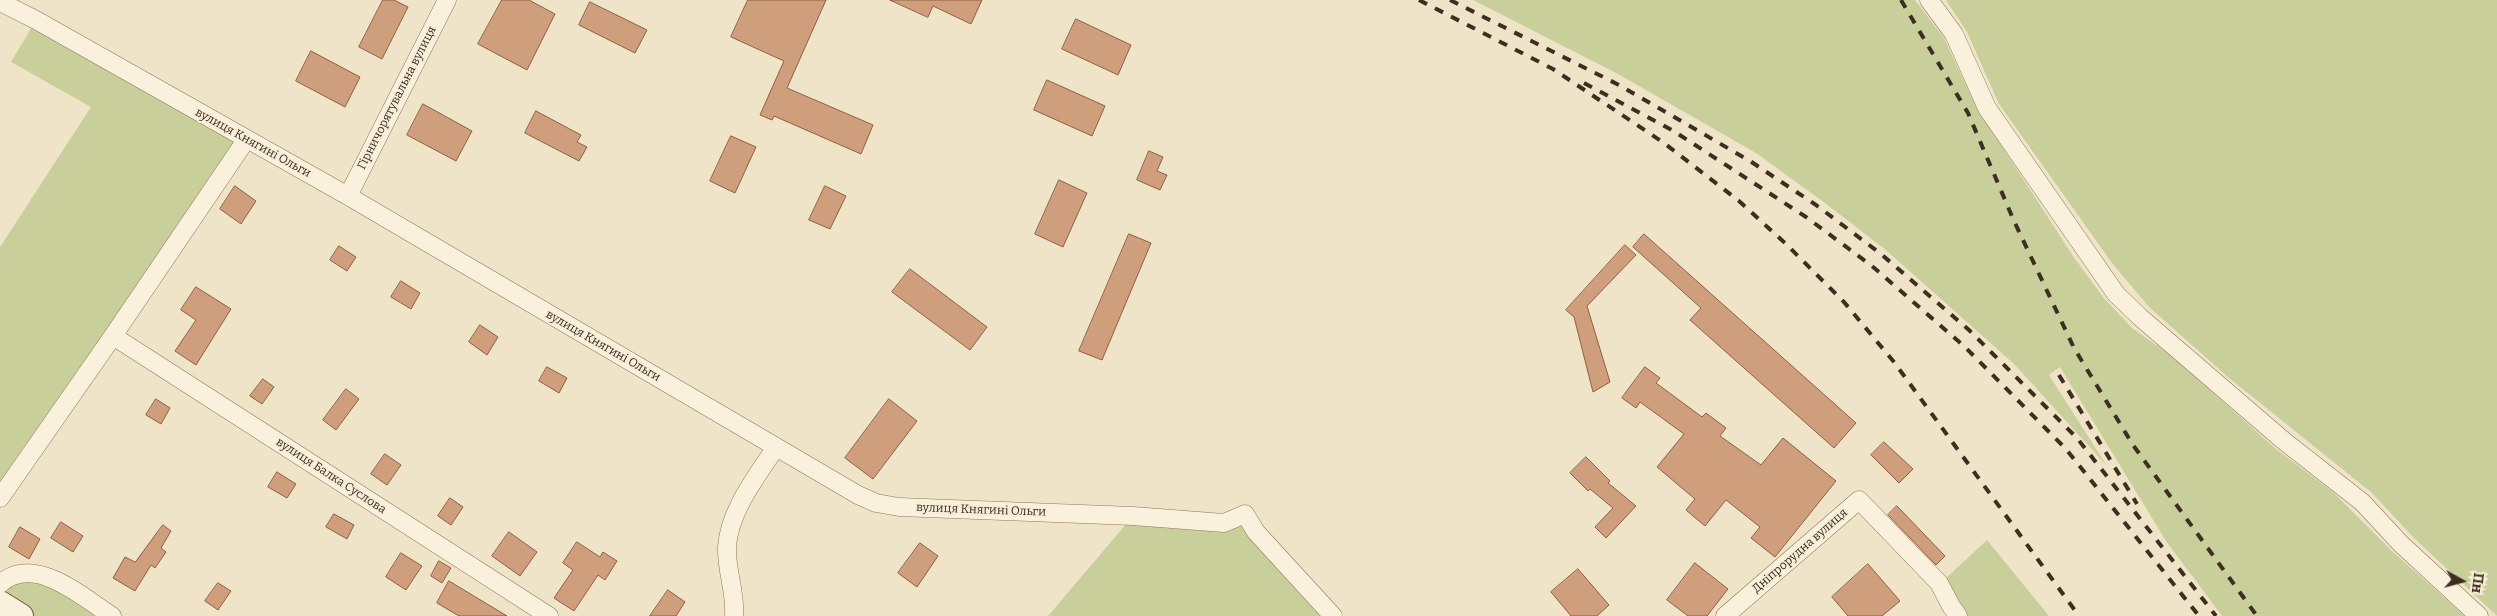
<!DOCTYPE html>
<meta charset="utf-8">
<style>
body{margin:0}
#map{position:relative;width:2497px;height:616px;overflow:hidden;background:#f0e4c8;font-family:Bitter,serif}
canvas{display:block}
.north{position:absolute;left:2437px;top:556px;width:50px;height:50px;-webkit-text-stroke:4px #f7eed8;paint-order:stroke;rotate:97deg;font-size:14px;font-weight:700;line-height:20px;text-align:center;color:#3d2e20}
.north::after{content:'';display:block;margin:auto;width:18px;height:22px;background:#3d2e20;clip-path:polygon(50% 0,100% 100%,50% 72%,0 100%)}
</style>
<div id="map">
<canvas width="2497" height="616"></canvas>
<div class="north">Пн</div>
</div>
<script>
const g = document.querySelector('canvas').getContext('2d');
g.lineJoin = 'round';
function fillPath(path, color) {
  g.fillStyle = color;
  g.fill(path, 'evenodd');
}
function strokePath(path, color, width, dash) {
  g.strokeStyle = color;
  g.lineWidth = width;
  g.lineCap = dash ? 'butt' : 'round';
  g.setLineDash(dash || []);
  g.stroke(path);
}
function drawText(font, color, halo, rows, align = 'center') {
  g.font = font + ' Bitter,serif';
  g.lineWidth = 4;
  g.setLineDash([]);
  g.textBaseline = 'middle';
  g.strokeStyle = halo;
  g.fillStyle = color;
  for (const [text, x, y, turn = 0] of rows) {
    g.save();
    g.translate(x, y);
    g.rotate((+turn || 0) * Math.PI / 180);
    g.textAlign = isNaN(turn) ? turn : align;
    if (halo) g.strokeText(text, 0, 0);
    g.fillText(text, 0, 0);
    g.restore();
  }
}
fillPath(new Path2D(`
 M1473,0H1915L1944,38L1976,106L2073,256L2103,297L2132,328L2172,356L2276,449L2333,492L2392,551L2465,616H2222L2166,541L2060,367L2049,375L2107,466L2014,364L1887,251L1825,203L1756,153L1618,74Z
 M1946,0H2497V616L2412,536L2372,493L2229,378L2149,307L2112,263L1999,104L1967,32Z
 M36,20L246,140L0,498V247L91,107L11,62Z
 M1245,514L1333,616H1048L1133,516L1224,523Z
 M1987,540L2049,616H1967L1957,604L1945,579Z
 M34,573L112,616H21L0,603V584Z`), '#c9cf9b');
const building = new Path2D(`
 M383,0H394L408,7L382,59L359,47Z
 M502,0H529L555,14L527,70L478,44Z
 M748,0H826L787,88L873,125L861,154L774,116L772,120L760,115L784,61L731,37Z
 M890,0H982L971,24L933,6L928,17Z
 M590,2L647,30L635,53L579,25Z
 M1076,19L1131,45L1118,75L1062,49Z
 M311,51L360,77L345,107L296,81Z
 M1047,80L1105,106L1092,136L1034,110Z
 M423,104L472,131L456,161L407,135Z
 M536,111L581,135L577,142L587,147L579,161L525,133Z
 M731,136L756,147L735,193L710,181Z
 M1149,151L1163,157L1157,171L1167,175L1160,190L1137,180Z
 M1059,180L1087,193L1063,247L1035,234Z
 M235,186L256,201L241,224L220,209Z
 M825,186L846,196L830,229L809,220Z
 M1129,234L1151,243L1102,360L1079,351Z
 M1644,234L1856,423L1834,448L1690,320L1701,308L1633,247Z
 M1625,245L1636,255L1587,306L1610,382L1593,392L1574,317L1566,310Z
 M339,246L356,257L347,271L330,260Z
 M910,269L987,327L970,350L892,292Z
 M401,281L420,293L411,309L391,297Z
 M196,287L231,309L196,365L175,351L196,320L181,310Z
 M480,325L498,337L487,355L469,342Z
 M547,367L567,378L559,393L539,381Z
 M1645,367L1660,378L1656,383L1702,417L1706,413L1726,428L1720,436L1761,465L1783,438L1836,481L1775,557L1751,538L1760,527L1726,500L1705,526L1686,510L1695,499L1657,467L1684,434L1640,402L1636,408L1622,398Z
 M263,379L274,387L262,404L250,396Z
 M346,389L359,399L336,430L323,420Z
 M156,399L170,408L161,424L146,415Z
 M889,399L917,421L873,479L845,458Z
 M1884,442L1913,469L1899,483L1871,455Z
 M385,454L401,465L387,485L371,474Z
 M1586,457L1610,481L1608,483L1636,506L1606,538L1595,527L1613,508L1590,489L1588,491L1570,473Z
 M277,472L296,484L287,498L268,487Z
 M450,498L463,507L451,525L438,516Z
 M1897,506L1945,556L1936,565L1888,515Z
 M334,514L354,525L347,539L326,527Z
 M61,522L83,536L73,552L51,538Z
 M163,525L171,531L161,548L166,552L155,568L151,565L135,591L113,578L125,557L135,562Z
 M20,527L40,539L29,559L9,547Z
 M509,532L537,552L520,576L492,556Z
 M577,542L600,557L603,552L617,561L605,580L598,575L574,611L554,598L573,570L563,563Z
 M920,543L938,556L917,587L898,573Z
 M401,553L422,566L406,590L386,577Z
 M439,561L451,568L442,583L431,576Z
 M1695,563L1728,589L1707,616H1688L1667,600Z
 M1868,564L1900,601L1882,616H1848L1832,597Z
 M1578,569L1609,605L1597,616H1571L1551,592Z
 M449,581L507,616H459L437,603Z
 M218,583L231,591L218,610L205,601Z
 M668,590L685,602L676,616H650Z`);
fillPath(building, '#cf9f7d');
strokePath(building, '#8d5f41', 1);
const street = new Path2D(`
 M1929,0L1954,34L1987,108L2116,294L2141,318L2284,441L2362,502L2401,544L2479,616
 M0,2L36,20L348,196L858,495L876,503L899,507L1133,516L1224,523L1245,514L1256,532L1333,616
 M348,196L447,0
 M113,336L549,616
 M0,498L113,336L246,140
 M0,584C34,553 82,597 112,616
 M734,616C736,593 726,570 727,547C729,511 757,476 776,447
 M1725,616L1859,500L1939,583L1951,606L1958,616`);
const secondary = new Path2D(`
 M0,603L21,616`);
strokePath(street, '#8d765c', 19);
strokePath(secondary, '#6f573f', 26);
strokePath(street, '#faf1dc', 18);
strokePath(secondary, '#faf1dc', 24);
strokePath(new Path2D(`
 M1419,0L1553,69L1664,143L1739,201L1786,244L1844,302L1894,362L2079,616
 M1450,0L1619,85L1750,161L1816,205L1881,254L1969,330L2077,438L2216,616
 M1901,0L1968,113L2014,221L2074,348L2133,445L2257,616
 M1584,83L1672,130L1806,217L1872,266L1965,347L2066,449L2199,616
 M2059,375L2137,504`), '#3d2e20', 4, [9, 9]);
drawText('12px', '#3d2e20', '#f7eed8', [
 ["Гірничорятувальна вулиця",397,98,-63],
 ["вулиця Княгині Ольги",253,143,29],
 ["вулиця Княгині Ольги",603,346,30],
 ["вулиця Балка Суслова",331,476,33],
 ["вулиця Княгині Ольги",981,510,2],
 ["Дніпрорудна вулиця",1800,551,-41]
]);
</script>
